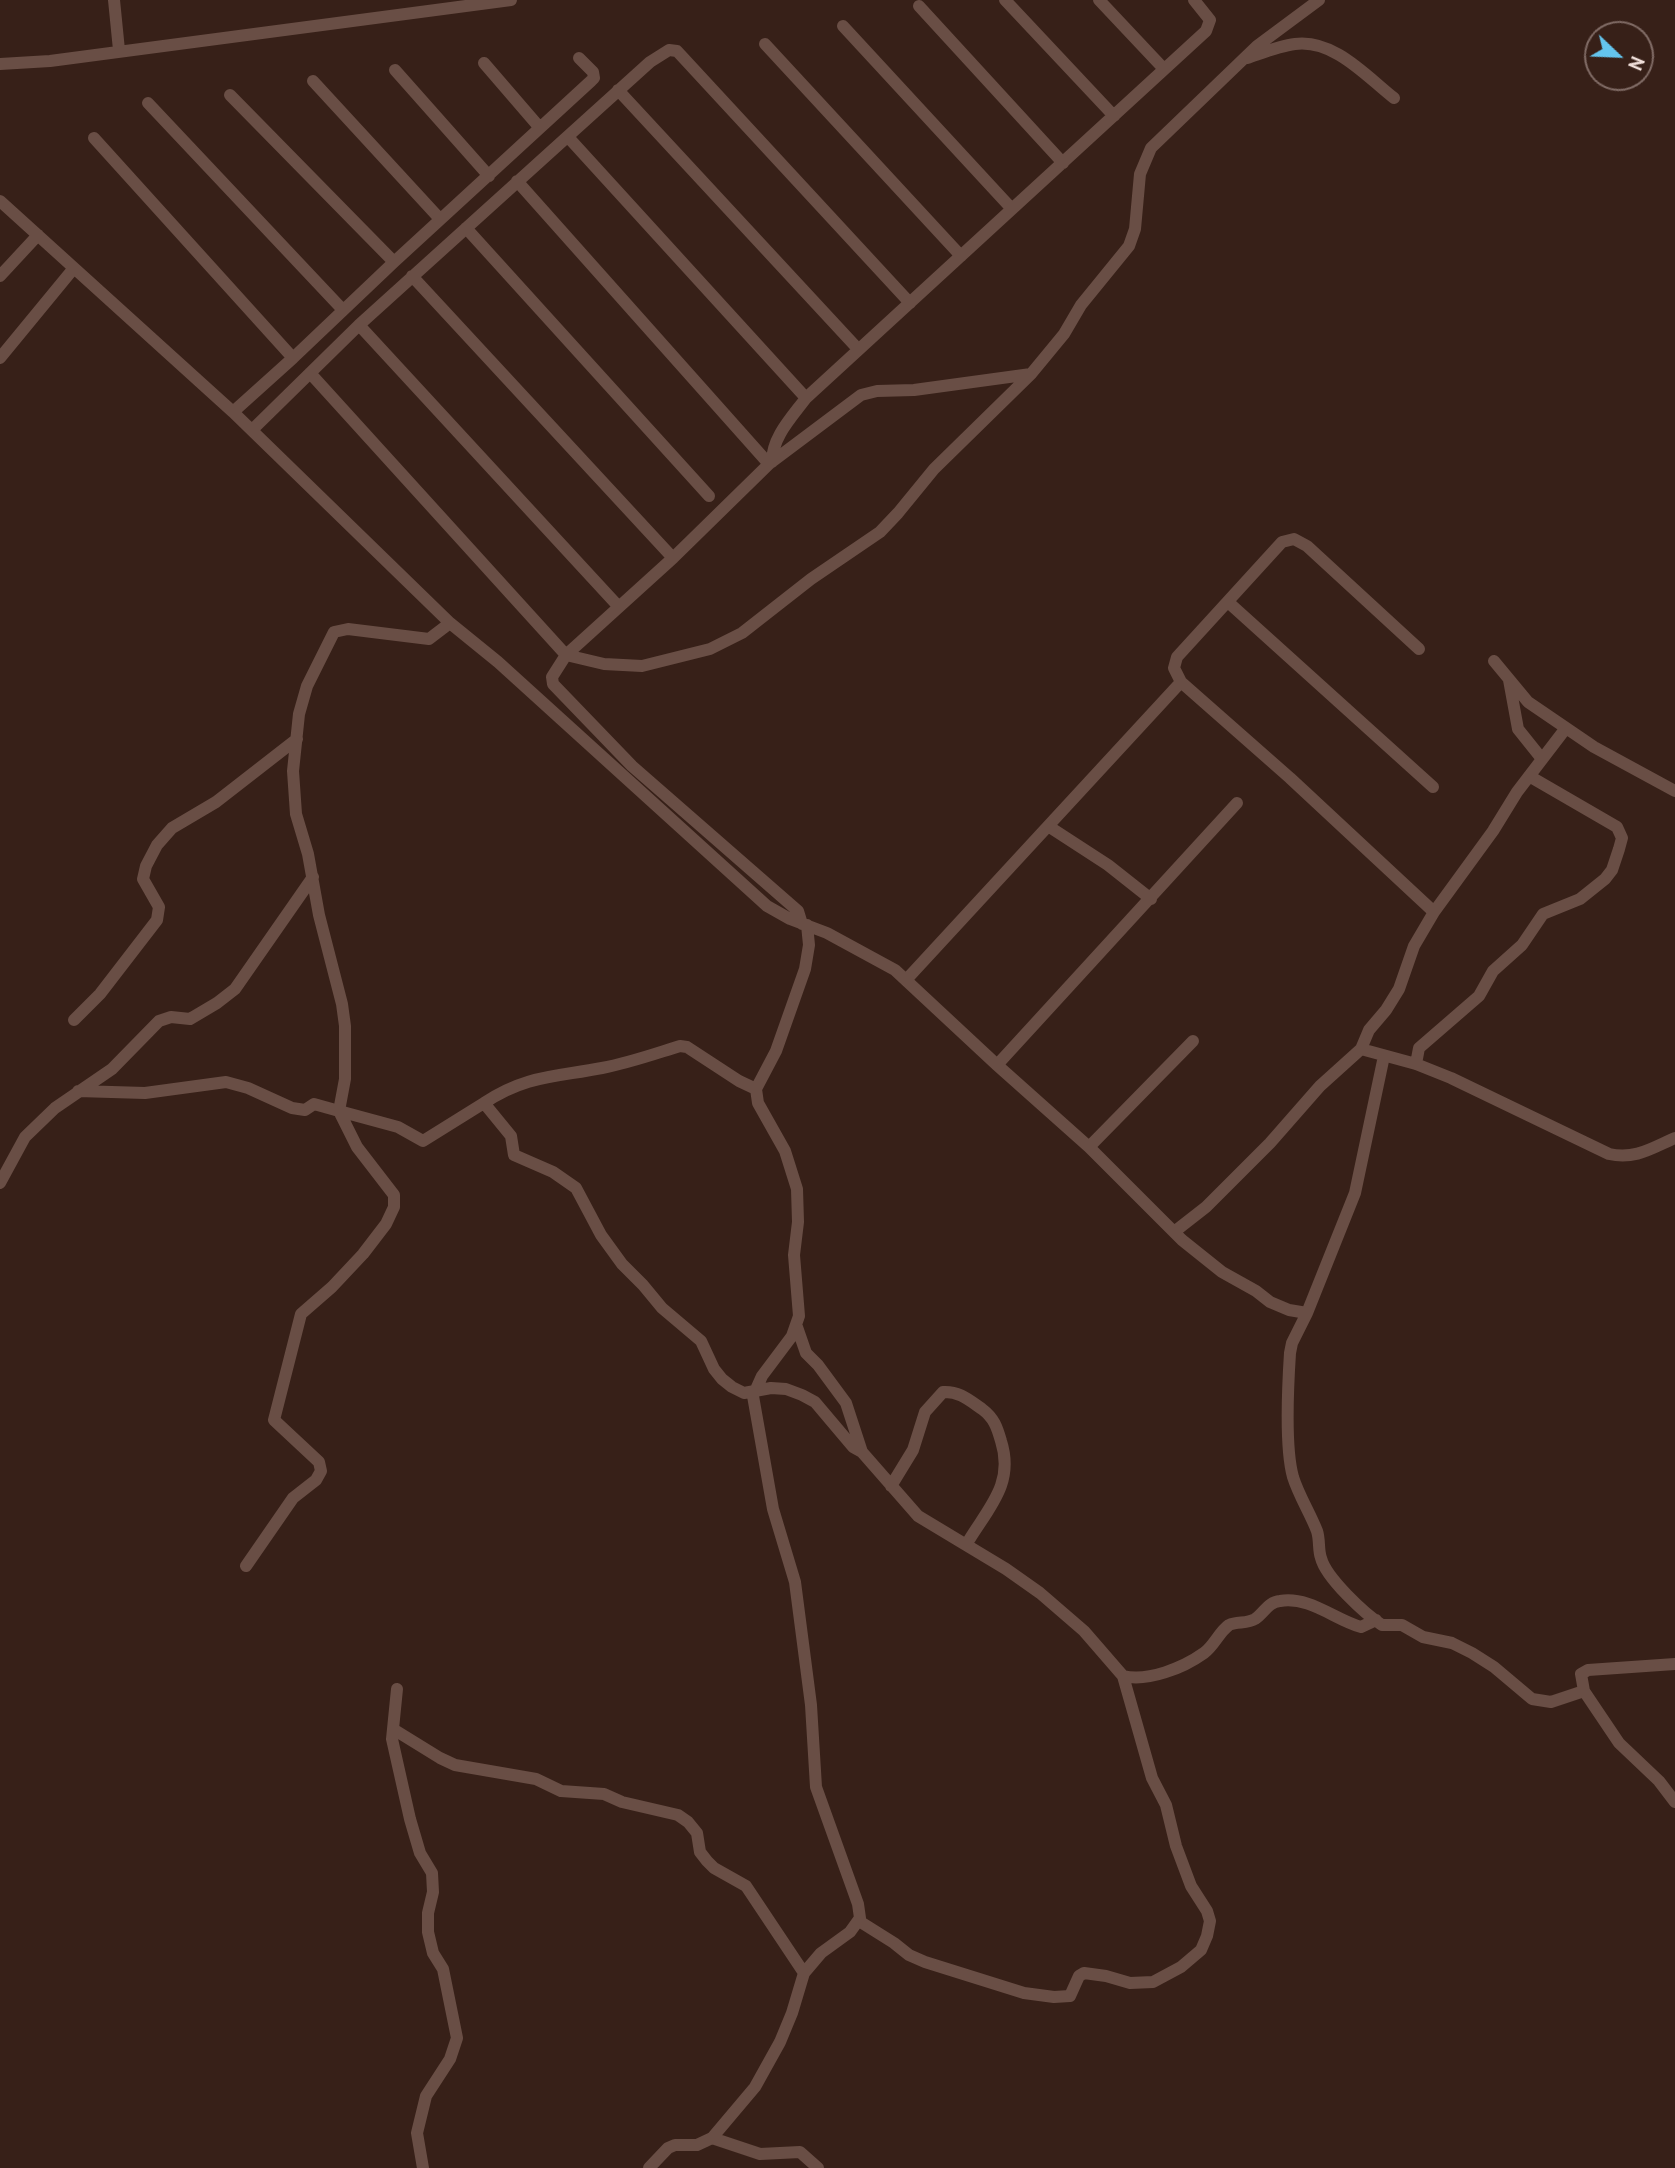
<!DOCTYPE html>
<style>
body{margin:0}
#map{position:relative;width:1675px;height:2168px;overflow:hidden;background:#372018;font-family:"PT Sans",sans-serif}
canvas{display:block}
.north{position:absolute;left:1584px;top:21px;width:70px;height:70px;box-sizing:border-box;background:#372018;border:2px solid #816c66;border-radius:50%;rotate:113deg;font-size:19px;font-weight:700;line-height:28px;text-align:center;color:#f0dfda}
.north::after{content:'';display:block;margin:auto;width:24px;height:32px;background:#64c5ee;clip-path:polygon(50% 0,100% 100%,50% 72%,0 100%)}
</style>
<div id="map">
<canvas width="1675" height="2168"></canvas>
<div class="north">N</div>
</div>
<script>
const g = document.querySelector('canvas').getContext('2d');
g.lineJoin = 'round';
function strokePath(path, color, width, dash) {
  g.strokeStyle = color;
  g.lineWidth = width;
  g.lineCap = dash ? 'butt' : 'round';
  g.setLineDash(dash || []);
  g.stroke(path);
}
strokePath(new Path2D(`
 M114,0L119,50
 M1005,0L1114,116
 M1099,0L1164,69
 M919,6L1063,163
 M843,26L1012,209
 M765,44L961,256
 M1247,58C1262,53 1279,46 1295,44C1334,39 1366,76 1394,98
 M484,63L540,128
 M0,64L50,61L511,0
 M395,70L489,176
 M313,81L440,219
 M618,90L858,349
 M230,95L394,262
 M148,103L343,310
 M568,137L806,398
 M94,138L293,358
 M517,181L769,464
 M0,201L233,412L450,623L498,662L767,906L790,919L827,933L895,970L997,1065L1089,1147L1182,1240L1222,1272L1256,1291L1270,1302L1289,1310L1307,1313L1355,1193L1384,1056
 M466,228L709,496
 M0,276L38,235
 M412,276L673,558
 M359,325L619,607
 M0,358L74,268
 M310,373L566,655L604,664L642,666L710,649L742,633L811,579L880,532L898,513L934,469L1031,374L1064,334L1081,305L1129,246L1135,229L1140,174L1151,148L1257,46L1319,0
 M233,412L293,358L394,262L591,81L594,78L593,72L579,58
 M252,430L359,325L650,62L669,50L677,51L910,303
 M772,462C772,437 792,417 806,398L1206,31L1210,20L1194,0
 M1228,602L1433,787
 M450,623L429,639L348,629L334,632L307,686L299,714L293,771L296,814L308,854L319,915L342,1004L345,1026V1079L339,1111L398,1127L423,1141L484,1103L511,1136L514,1155L553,1172L576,1188L601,1235L622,1264L643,1285L662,1308L701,1341L714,1369L722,1379L732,1387L744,1393L771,1388L786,1389L802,1395L815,1402L853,1447L862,1452
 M1419,649L1307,546L1294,539L1282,542L1177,657L1174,668L1181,682L1290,778L1434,912
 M1494,661L1528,702L1594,747L1675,791
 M1509,680L1518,729L1542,759
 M1048,826L1108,865L1151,899
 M802,924L798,911L632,766L553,684L552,677L566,655L673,558L769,464L861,395L877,391L914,390L1031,374
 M906,980L1181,682
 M74,1020L100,994L157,920L159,907L143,879L146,866L157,845L172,828L216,802L297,739
 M1361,1049L1369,1030L1386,1010L1399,989L1414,946L1434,912L1493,831L1517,792L1566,728
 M1416,1064L1419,1048L1479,996L1493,971L1522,945L1543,914L1580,899L1605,879L1612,870L1619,849L1622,838L1617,827L1529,776
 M997,1065L1237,803
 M78,1091L145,1093L226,1082L248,1088L292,1108L305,1110L314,1104L339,1111L357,1147L394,1195V1207L386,1224L363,1254L332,1287L301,1314L274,1420L319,1462L321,1471L316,1480L293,1498L246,1566
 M484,1103C526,1075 556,1077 602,1068C629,1063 654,1054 680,1046L687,1047L739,1081L756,1089
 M1089,1147L1193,1041
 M0,1183L25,1137L55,1108L112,1069L159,1021L171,1017L190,1019L217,1003L235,989L313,877
 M1174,1232L1206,1207L1270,1143L1320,1086L1361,1049L1416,1064L1451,1078L1609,1154C1635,1160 1652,1148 1675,1138
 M1307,1313L1292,1343L1290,1353C1288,1384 1285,1448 1293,1477C1299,1496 1310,1513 1317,1531C1320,1540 1318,1550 1321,1558C1326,1578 1365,1614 1382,1625H1402L1423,1637L1452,1643L1472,1653L1494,1667L1532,1699L1551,1702L1584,1691L1619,1743L1659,1781L1675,1802
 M797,1327L806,1353L818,1365L846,1403L862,1452L918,1516L1006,1569L1040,1593L1084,1631L1123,1676L1152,1778L1166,1805L1176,1846L1191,1886L1207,1911L1210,1921L1207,1936L1201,1950L1181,1967L1153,1982L1130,1983L1106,1976L1084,1973L1079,1976L1070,1996L1054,1997L1024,1993L925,1962L909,1955L894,1943L859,1921
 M891,1486L913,1450L925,1412L943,1392C959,1391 969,1400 982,1409C994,1418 997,1427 1001,1441C1015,1485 987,1509 966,1545
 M1123,1676C1148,1682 1183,1668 1204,1653C1214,1646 1219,1632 1229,1625C1237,1621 1247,1624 1255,1619C1264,1613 1268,1602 1280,1601C1310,1596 1335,1620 1361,1627L1376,1620
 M397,1689L392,1739L410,1819L420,1853L432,1873L433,1892L428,1913V1932L433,1953L443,1969L457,2038L450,2059L426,2096L417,2133L423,2168
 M1584,1691L1581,1674L1588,1670L1675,1664
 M393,1729L440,1758L455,1765L536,1779L561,1791L604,1794L622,1802L678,1815L688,1822L697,1833L700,1852L707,1861L714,1868L746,1886L804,1973
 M712,2138L760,2154L800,2152L818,2168
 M649,2168L668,2148L675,2145H697L712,2138L755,2087L780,2042L792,2013L804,1973L821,1953L850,1932L860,1918L858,1904L816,1787L811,1705L795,1582L773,1509L753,1396L762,1376L792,1336L799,1316L794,1255L798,1222L797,1189L785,1151L758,1103L756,1089L776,1051L805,969L809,945L807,925`), '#694e45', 12);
</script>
